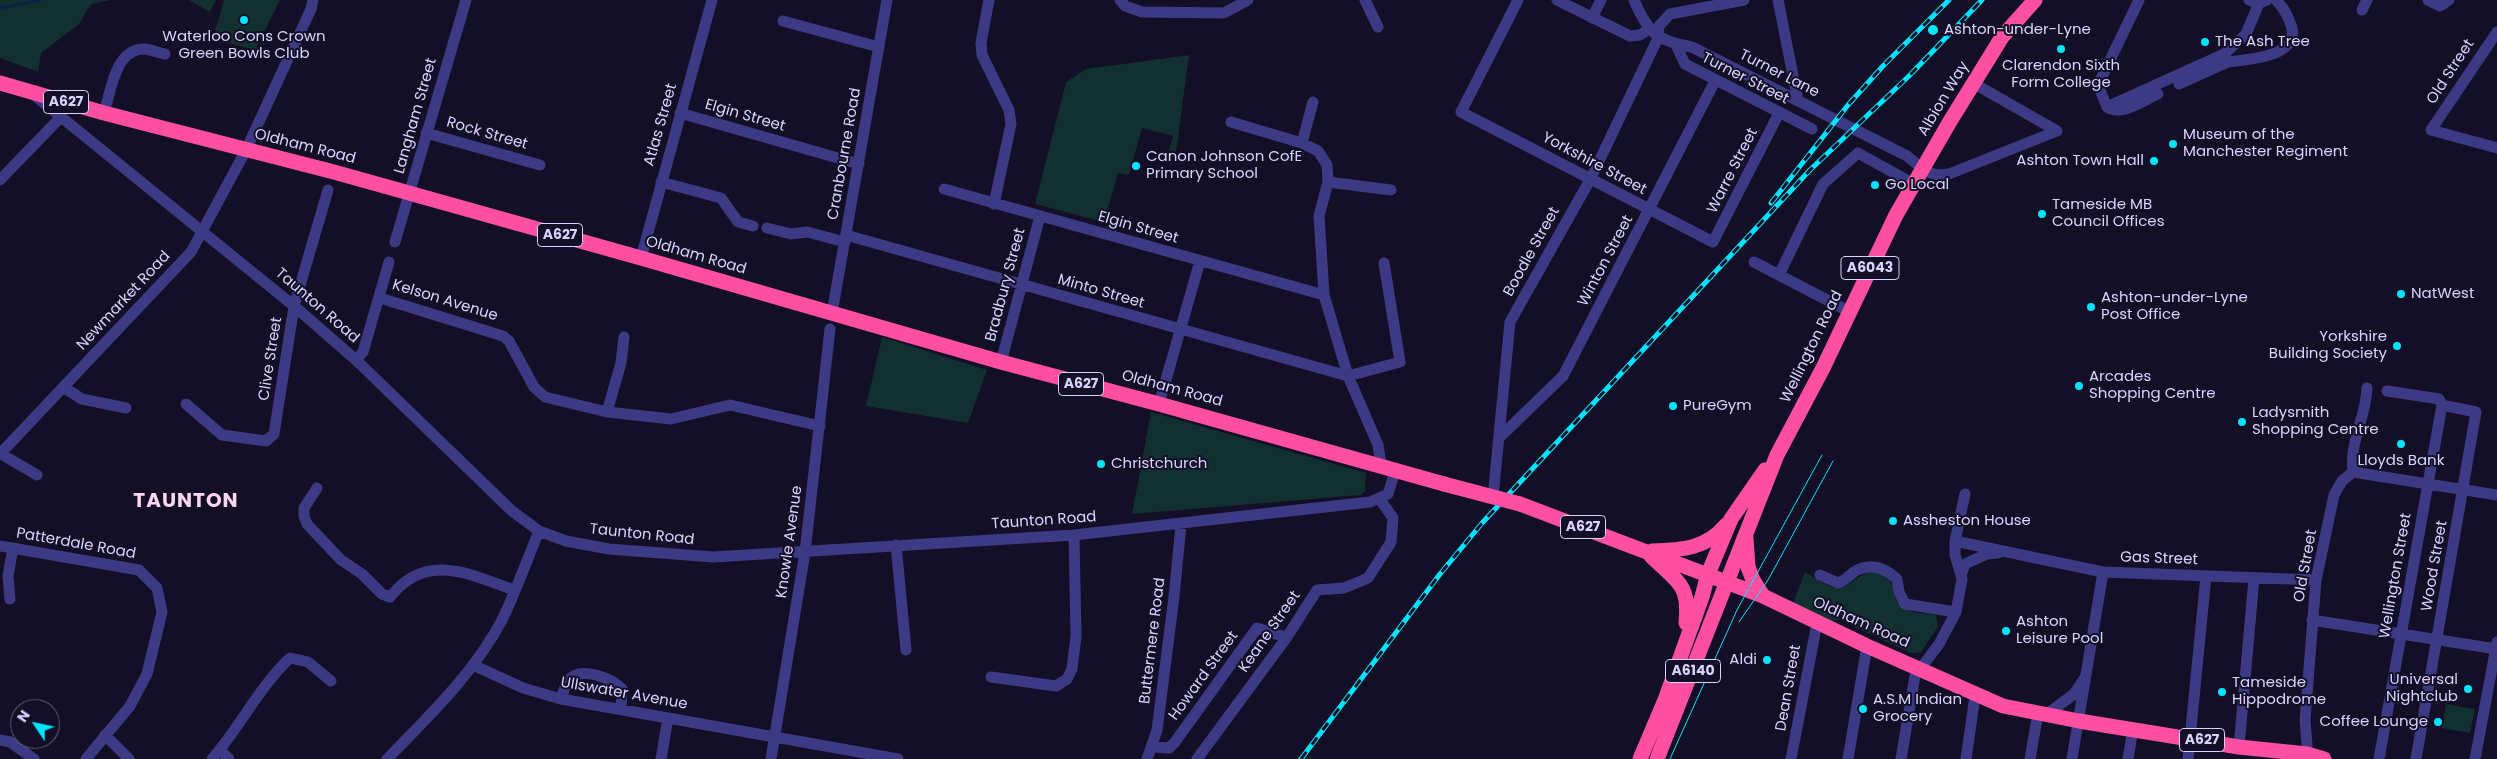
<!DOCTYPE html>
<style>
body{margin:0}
#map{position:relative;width:2497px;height:759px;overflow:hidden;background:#130f26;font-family:Poppins,sans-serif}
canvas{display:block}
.north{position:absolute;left:10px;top:699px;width:50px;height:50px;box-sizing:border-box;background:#130f26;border:1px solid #625e7d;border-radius:50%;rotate:304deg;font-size:14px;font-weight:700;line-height:20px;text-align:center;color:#d9d4ff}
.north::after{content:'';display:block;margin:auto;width:18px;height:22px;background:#00e5ff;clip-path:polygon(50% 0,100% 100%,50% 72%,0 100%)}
</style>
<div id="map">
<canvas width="2497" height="759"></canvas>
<div class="north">N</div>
</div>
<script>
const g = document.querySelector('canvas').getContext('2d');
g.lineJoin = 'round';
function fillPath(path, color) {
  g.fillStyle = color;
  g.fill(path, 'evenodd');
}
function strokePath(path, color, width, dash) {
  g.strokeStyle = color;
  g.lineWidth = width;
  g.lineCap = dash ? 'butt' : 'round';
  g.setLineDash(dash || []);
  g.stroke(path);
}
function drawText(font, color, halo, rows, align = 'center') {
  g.font = font + ' Poppins,sans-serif';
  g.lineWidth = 4;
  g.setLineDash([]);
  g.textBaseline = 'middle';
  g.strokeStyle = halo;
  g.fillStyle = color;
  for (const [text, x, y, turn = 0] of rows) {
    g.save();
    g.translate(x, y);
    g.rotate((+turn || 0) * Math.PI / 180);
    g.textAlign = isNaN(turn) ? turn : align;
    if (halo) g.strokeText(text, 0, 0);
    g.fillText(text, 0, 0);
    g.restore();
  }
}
fillPath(new Path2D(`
 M0,0H110L91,4L79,24L41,53L38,72L0,58Z
 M189,0H216L210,12Z
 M224,0H280L255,50L213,39Z
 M1189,55L1176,152L1169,150L1173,136L1142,128L1129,175L1118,173L1104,222L1035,204L1066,82L1086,69Z
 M882,337L987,370L968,423L866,406Z
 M1151,412L1366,473L1365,491L1361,495L1132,514Z
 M1805,572C1814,577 1827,587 1836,588C1851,589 1860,569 1875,573C1900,579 1889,593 1899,604C1907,614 1924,613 1936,615L1938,627L1921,652L1911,653L1840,620L1832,621L1793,603Z
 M2446,704L2475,709L2470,733L2442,728Z`), '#12302f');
strokePath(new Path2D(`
 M0,8L41,0`), '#0c2248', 3);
strokePath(new Path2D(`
 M989,0L981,43L982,55L1009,110L1011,124L994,204
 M1120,0L1125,6L1142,12L1224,13L1248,0
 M1365,0L1378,27
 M1518,0L1461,112L1713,242L1779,113
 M1557,0L1630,36L1640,35L1649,29
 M1634,0C1648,33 1657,41 1692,47L1907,156C1922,168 1929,178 1949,174L2057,131
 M1778,0L1798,101
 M2249,0L2259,3L2267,0
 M2428,0L2440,6L2449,0
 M2362,10L2367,0
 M1592,18L1601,0
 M783,21L879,47
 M2497,32L2431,130L2497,148
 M1676,45L1685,64L1812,129
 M2225,56L2228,62C2252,59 2307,56 2289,20C2286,12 2282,6 2276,0
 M1973,83L2057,131
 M2179,84L2228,62
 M34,95L294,306L356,360L512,511L539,531L566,541L609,549L713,557L1074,535L1370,502L1388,494L1395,471
 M2107,107L2224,54L2246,34L2259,3
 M2107,107C2121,117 2144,100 2158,94
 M2107,107L2098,85L2139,0
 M104,113C111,91 115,48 145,49C152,50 159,53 165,54
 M680,113L859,164
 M1231,122L1302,143L1318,151L1327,165L1328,182L1319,216L1324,295L1348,376L1378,445L1381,465
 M426,133L540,165
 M1302,143L1313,102
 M0,180L61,117
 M661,182L721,198L738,222L753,226
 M1328,182L1391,190
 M944,189L1324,295
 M767,228L791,234L807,232L845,242
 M846,235L1348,376L1400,362L1384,263
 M395,242L466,0
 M641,258L712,0
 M1754,262L1850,312
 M1779,275L1823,184L1858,153L1914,184
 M380,298L503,336L509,341L534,387L545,397L607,412L671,419L730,405L820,426
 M832,313L887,0
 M356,360L363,352L389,262
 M1001,362L1040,216
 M63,387L82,399L126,408
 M186,404L222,435L266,441L274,434L294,306L328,190
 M1159,404L1200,261
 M607,412L621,363L624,337
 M1500,437L1563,376L1715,81
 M0,454L191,252L246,150L311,9L313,0
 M1,454L37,475
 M2353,472L2497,495
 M2353,472C2349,442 2366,418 2367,388
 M317,488L304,508V516L307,524L341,560L362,574L382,594L390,597C426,551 469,574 514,590
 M1493,497L1510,322L1591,178L1658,38L1659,26L1670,14L1744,0
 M1955,541L2103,572L2316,580
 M896,545L906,650
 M0,546L139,570L157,588L162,612L147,674L130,706L86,759
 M1820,575L1838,583C1846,581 1850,574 1857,570C1872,563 1886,569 1897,579L1899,592L1905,604L1956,612
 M1961,575L1965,564L1987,554L1998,553
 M10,599L8,576L13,548
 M2312,620L2497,649
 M473,665L523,688L561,699L898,759
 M991,677L1056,686L1067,679L1072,669L1076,636L1074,535
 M561,699C563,694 565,685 568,681C580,665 611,678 622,689L621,710
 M2046,715L2074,694L2084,679
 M105,735L129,759
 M0,740L10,742L34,759
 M1152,747L1169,748L1175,742L1257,628L1282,636
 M2239,747L2254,578
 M220,750L229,759
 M212,759C240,727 259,687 290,658L308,662L331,681
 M387,759C429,716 474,673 502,620C516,591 527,560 539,531
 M661,759L668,718
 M771,759L805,552L830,329
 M1147,759L1157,730L1174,597L1181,525
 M1197,759L1287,637L1317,590L1344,588L1368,578L1391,542L1393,518L1379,498
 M1791,759L1817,623
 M1848,759L1867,646
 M1901,759L1915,676L1939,644L1956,612L1962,579L1955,555V541L1965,494
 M1966,759L1975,696
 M2030,759L2038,713
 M2072,759L2103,572
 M2128,759L2133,729
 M2188,759L2206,576
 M2308,759L2305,720L2316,580L2334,495L2342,481L2353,472
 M2379,759L2442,405L2439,399L2387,391
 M2416,759L2476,412L2442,405
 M2475,759L2497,642`), '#3d3a85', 11);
strokePath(new Path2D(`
 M0,83L104,113L334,172L641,258L1001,362L1159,404L1444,484
 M1520,504L1763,596L1867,646L2003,706L2079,721L2239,747L2307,754L2324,759
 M1746,538L1748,567L1753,580L1763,596
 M1652,551C1682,550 1706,549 1726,525
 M1651,556C1677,582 1690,583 1686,623
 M1640,759L1665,700L1702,597L1708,574L1731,519L1765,470
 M1657,759L1777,455L1823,368L1896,215L1949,123L2002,37L2035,0`), '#ff4fa3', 15);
strokePath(new Path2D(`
 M1739,622L1768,580L1833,461
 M1670,759L1737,610L1822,455`), '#00e5ff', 1);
const rail = new Path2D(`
 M1771,203L1848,105L1883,66L1949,0
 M1301,759L1440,574L1483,522L1810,170L1910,75L1982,0`);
strokePath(rail, '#00e5ff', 5);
strokePath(rail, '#130f26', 3, [9]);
strokePath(new Path2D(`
 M1444,484L1520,504`), '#ff4fa3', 15);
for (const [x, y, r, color] of [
 [244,20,5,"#00e5ff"],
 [1933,30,6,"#00e5ff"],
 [2205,42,5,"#00e5ff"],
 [2061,49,5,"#00e5ff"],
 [2173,144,5,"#00e5ff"],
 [2154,161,5,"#00e5ff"],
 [1136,166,5,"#00e5ff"],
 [1875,185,5,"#00e5ff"],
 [2042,214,5,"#00e5ff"],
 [2401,294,5,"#00e5ff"],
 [2091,307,5,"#00e5ff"],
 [2397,346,5,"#00e5ff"],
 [2079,386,5,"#00e5ff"],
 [1673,406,5,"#00e5ff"],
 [2242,422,5,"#00e5ff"],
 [2401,444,5,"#00e5ff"],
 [1101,464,5,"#00e5ff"],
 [1893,521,5,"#00e5ff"],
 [2006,631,5,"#00e5ff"],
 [1767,660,5,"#00e5ff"],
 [2468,689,5,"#00e5ff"],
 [2222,692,5,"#00e5ff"],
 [1863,709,5,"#00e5ff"],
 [2438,722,5,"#00e5ff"]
]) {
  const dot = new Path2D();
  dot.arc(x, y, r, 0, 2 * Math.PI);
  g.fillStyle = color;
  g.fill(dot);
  strokePath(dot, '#130f26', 2);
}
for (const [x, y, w] of [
 [66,102,45],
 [560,235,45],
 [1870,268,58],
 [1081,384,45],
 [1583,527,45],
 [1693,671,55],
 [2202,740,45]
]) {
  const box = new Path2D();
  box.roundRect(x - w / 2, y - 11.5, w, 23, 4);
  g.fillStyle = '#130f26';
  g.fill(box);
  strokePath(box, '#d9d4ff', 1);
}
drawText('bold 14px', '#d9d4ff', null, [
 ["A627",66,102],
 ["A627",560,235],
 ["A6043",1870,268],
 ["A627",1081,384],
 ["A627",1583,527],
 ["A6140",1693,671],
 ["A627",2202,740]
]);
drawText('15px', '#d9d4ff', '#130f26', [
 ["Ashton-under-Lyne",1944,30],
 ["Waterloo Cons Crown",244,37,"center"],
 ["Green Bowls Club",244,54,"center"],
 ["The Ash Tree",2215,42],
 ["Clarendon Sixth",2061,66,"center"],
 ["Form College",2061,83,"center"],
 ["Museum of the",2183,135],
 ["Manchester Regiment",2183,152],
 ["Canon Johnson CofE",1146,157],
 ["Primary School",1146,174],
 ["Ashton Town Hall",2144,161,"right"],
 ["Go Local",1885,185],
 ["Tameside MB",2052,205],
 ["Council Offices",2052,222],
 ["NatWest",2411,294],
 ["Ashton-under-Lyne",2101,298],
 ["Post Office",2101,315],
 ["Yorkshire",2387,337,"right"],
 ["Building Society",2387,354,"right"],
 ["Arcades",2089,377],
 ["Shopping Centre",2089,394],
 ["PureGym",1683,406],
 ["Ladysmith",2252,413],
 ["Shopping Centre",2252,430],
 ["Lloyds Bank",2401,461,"center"],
 ["Christchurch",1111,464],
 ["Assheston House",1903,521],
 ["Ashton",2016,622],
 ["Leisure Pool",2016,639],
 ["Aldi",1757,660,"right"],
 ["Universal",2458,680,"right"],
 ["Nightclub",2458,697,"right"],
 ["Tameside",2232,683],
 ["Hippodrome",2232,700],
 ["A.S.M Indian",1873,700],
 ["Grocery",1873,717],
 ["Coffee Lounge",2428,722,"right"]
], 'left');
drawText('15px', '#d9d4ff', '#130f26', [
 ["Old Street",2451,72,-57],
 ["Turner Lane",1779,74,27],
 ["Turner Street",1745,79,27],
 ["Albion Way",1944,99,-59],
 ["Langham Street",416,116,-74],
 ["Elgin Street",745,116,16],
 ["Atlas Street",661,125,-74],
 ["Rock Street",487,134,16],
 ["Oldham Road",305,147,14],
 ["Cranbourne Road",845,154,-80],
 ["Yorkshire Street",1594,164,28],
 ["Warre Street",1733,171,-63],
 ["Elgin Street",1138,228,16],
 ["Boodle Street",1532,252,-61],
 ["Oldham Road",696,256,16],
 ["Winton Street",1606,261,-62],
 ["Bradbury Street",1006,285,-75],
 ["Minto Street",1101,292,16],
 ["Newmarket Road",124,301,-47],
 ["Kelson Avenue",445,301,17],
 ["Taunton Road",317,306,41],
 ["Wellington Road",1812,347,-64],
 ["Clive Street",271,359,-81],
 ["Oldham Road",1172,389,15],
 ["Taunton Road",1044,521,-4],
 ["Taunton Road",642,535,6],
 ["Knowle Avenue",790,542,-82],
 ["Patterdale Road",76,544,10],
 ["Gas Street",2159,559,2],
 ["Old Street",2306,566,-80],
 ["Wood Street",2435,566,-80],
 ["Wellington Street",2396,576,-80],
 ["Oldham Road",1861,623,24],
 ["Keane Street",1270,632,-55],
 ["Buttermere Road",1153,641,-83],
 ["Howard Street",1204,676,-54],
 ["Dean Street",1789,688,-80],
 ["Ullswater Avenue",624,694,10]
]);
g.letterSpacing = '1px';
drawText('bold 20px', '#ffd6f0', '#130f26', [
 ["TAUNTON",186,502]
]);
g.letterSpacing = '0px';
</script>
